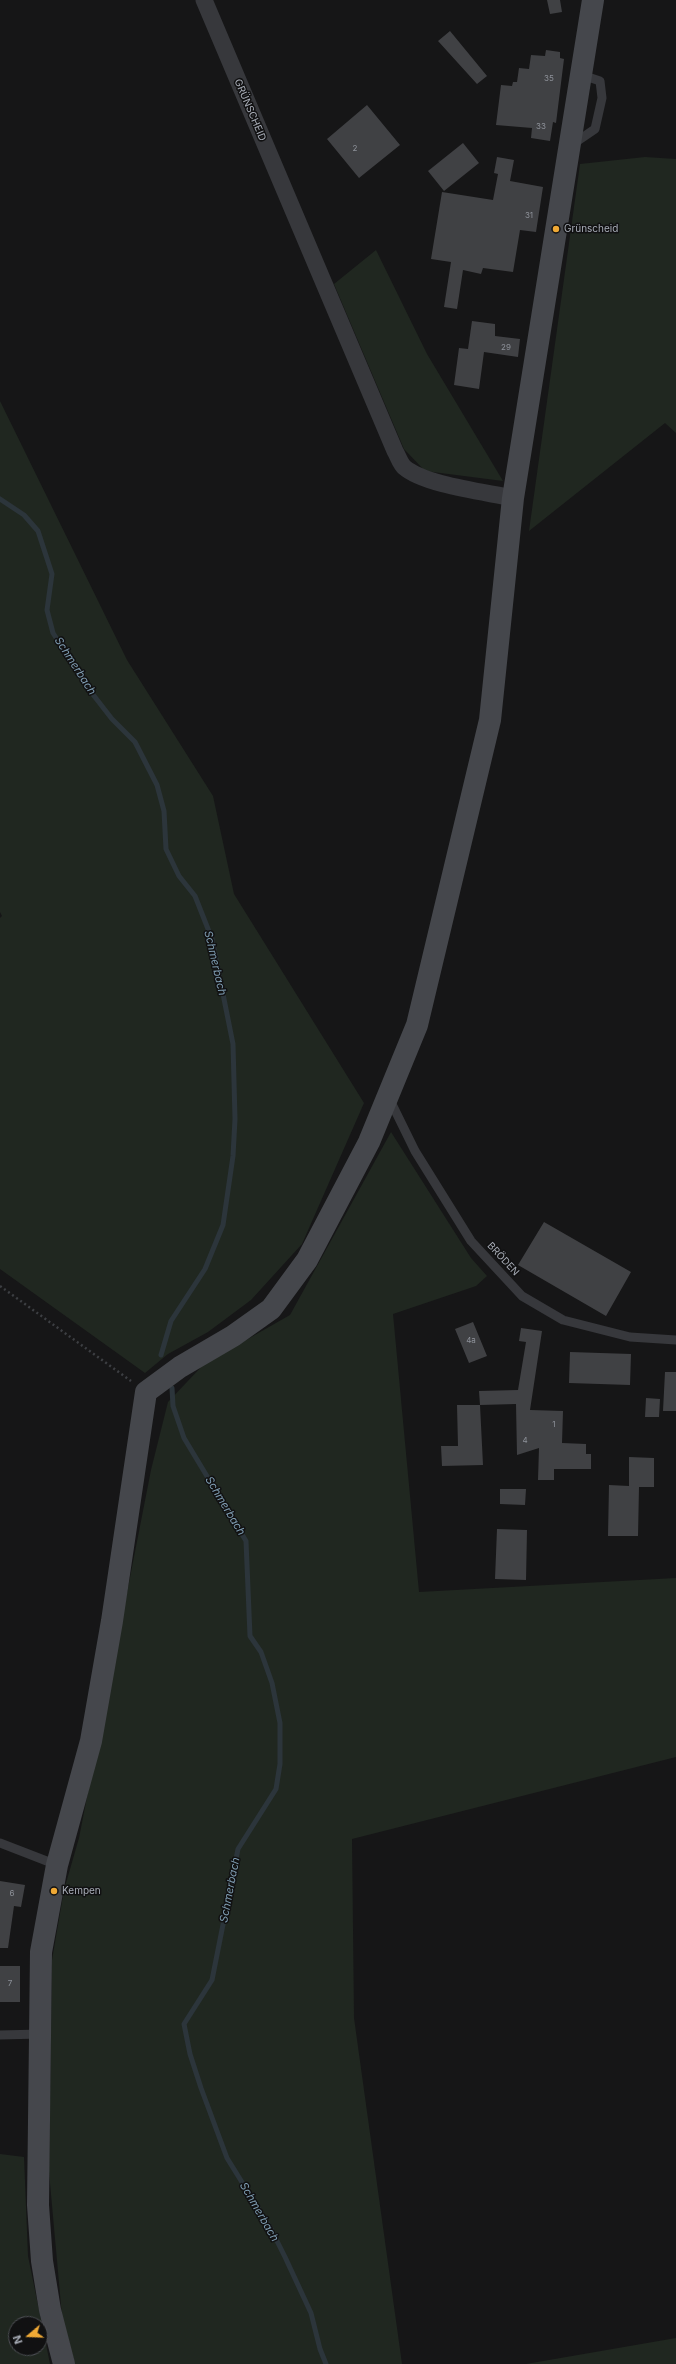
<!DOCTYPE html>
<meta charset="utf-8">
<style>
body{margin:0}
#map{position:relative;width:676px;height:2364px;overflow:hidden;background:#161617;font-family:Inter,sans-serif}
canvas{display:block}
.north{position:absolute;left:8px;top:2316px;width:40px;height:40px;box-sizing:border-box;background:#111112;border:1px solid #4d4f54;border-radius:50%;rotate:251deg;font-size:11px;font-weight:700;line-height:16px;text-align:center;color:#a8adb7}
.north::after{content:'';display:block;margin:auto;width:14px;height:18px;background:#f0a935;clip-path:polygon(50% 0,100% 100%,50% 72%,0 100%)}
</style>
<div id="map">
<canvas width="676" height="2364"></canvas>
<div class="north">N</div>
</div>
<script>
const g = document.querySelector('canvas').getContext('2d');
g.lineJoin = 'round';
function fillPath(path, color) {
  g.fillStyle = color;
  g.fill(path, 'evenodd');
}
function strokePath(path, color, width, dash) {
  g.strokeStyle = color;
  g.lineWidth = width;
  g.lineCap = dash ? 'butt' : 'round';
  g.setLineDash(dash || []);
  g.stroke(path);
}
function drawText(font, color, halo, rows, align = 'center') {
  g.font = font + ' Inter,sans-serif';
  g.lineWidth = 3;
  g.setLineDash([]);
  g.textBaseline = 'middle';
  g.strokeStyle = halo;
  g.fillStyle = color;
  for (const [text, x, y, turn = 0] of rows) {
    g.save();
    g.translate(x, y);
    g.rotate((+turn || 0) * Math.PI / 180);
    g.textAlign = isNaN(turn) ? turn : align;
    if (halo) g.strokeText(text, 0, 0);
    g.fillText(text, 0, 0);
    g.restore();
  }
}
fillPath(new Path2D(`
 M645,157L676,159V433L665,423L529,531L580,164Z
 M376,250L427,354L503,481L425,471L404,449L334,284Z
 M0,401L127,660L213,796L234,894L364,1103L302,1244L251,1300L208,1332L168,1354L145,1373L0,1269V918L2,916L0,912Z
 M391,1132L471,1258L487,1276L476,1286L393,1314L419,1592L676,1578V1757L352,1839L354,2018L402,2364H75L62,2316L49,2172L52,1960L64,1890L79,1838L151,1470L168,1402L204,1364L290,1315Z
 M0,2154L24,2157L28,2256L50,2364H0ZM16,2324H40V2348H16Z
 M676,2338V2364H526Z`), '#202720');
strokePath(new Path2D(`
 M0,499L24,515L38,531L52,574L47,610L53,633L91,692L112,719L135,742L157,785L164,811L166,849L179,876L195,896L212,939L233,1044L235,1119L233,1156L223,1225L205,1269L171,1321L161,1355
 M172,1388L173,1406L184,1438L246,1541L250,1636L261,1652L272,1683L280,1723V1764L276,1789L238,1849L212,1980L184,2024L190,2054L201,2088L227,2158L271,2229L285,2257L311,2313L320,2349L326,2364`), '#2c353b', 5);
fillPath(new Path2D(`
 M547,0H560L562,12L550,14Z
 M450,31L487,76L477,84L438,41Z
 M546,50L560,52V58L564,59L556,123L553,122L550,141L531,138L532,128L496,125L501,85L512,86L513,82H517L519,68L529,69L531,55L545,56Z
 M367,105L400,145L359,178L327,139Z
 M463,143L479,163L444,191L428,171Z
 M497,157L514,160L510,181L543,187L536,232L520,230L513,272L483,268L481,274L463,270L457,309L444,307L451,262L431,259L442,192L493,200L498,174L494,173Z
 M472,321L495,324V336L520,339L518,357L484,352L479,389L454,385L459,348L468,349Z
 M544,1222L631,1272L606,1316L518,1265Z
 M473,1322L487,1356L469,1363L455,1329Z
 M521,1328L542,1331L530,1410L563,1411L562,1443L586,1444V1454H591V1469H554V1480H538L539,1448L517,1455L516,1404L480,1405L479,1391L518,1390L526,1342L519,1341Z
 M570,1352L631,1354L630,1385L569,1383Z
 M665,1372H676V1411H663Z
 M646,1398L660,1399L659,1417H645Z
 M457,1405H480L483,1465L442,1466L441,1446H458Z
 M629,1457L654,1458V1487H639L638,1536H608L609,1485L629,1486Z
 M500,1489H526L525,1505L500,1504Z
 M497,1529L527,1530L526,1580L495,1579Z
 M0,1881L25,1885L21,1907L14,1906L8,1948H0Z
 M0,1966H20V2002H0Z`), '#404144');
strokePath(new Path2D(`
 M0,1286L131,1381`), '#3d3f43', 2.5, [2, 3]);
strokePath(new Path2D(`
 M573,144L595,129L602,98L600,81L582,75
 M389,1098L415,1151L471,1241L522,1296L563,1320L630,1337L676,1340
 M0,1843L57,1865
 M0,2035L40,2034`), '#37383c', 9);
strokePath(new Path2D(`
 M204,0L395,451C398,456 400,463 404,467C424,485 486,492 513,498`), '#37383c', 17);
strokePath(new Path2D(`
 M64,2364L50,2310L42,2261L38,2205L41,1952L57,1865L91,1741L112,1621L146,1392L180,1367L233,1336L271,1309L307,1260L369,1142L417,1025L490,720L513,498L593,0`), '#45474c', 22);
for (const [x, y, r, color] of [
 [556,229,4,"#f0a935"],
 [54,1891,4,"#f0a935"]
]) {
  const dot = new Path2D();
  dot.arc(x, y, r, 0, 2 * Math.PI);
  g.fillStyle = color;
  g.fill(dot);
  strokePath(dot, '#111112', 1.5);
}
drawText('8px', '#8e929a', null, [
 ["35",549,79],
 ["33",541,127],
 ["2",355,149],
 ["31",529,216],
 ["29",506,348],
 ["4a",471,1341],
 ["1",554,1425],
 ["4",525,1441],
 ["6",12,1894],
 ["7",10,1984]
]);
drawText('10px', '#a8adb7', '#111112', [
 ["GRÜNSCHEID",250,110,67],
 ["BRÖDEN",503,1259,47]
]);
drawText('10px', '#a8adb7', '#111112', [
 ["Grünscheid",564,229],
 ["Kempen",62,1891]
], 'left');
drawText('italic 11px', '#7f9db2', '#111112', [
 ["Schmerbach",75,666,57],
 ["Schmerbach",215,963,77],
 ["Schmerbach",225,1506,59],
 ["Schmerbach",230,1890,-79],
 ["Schmerbach",259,2212,60]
]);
</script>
